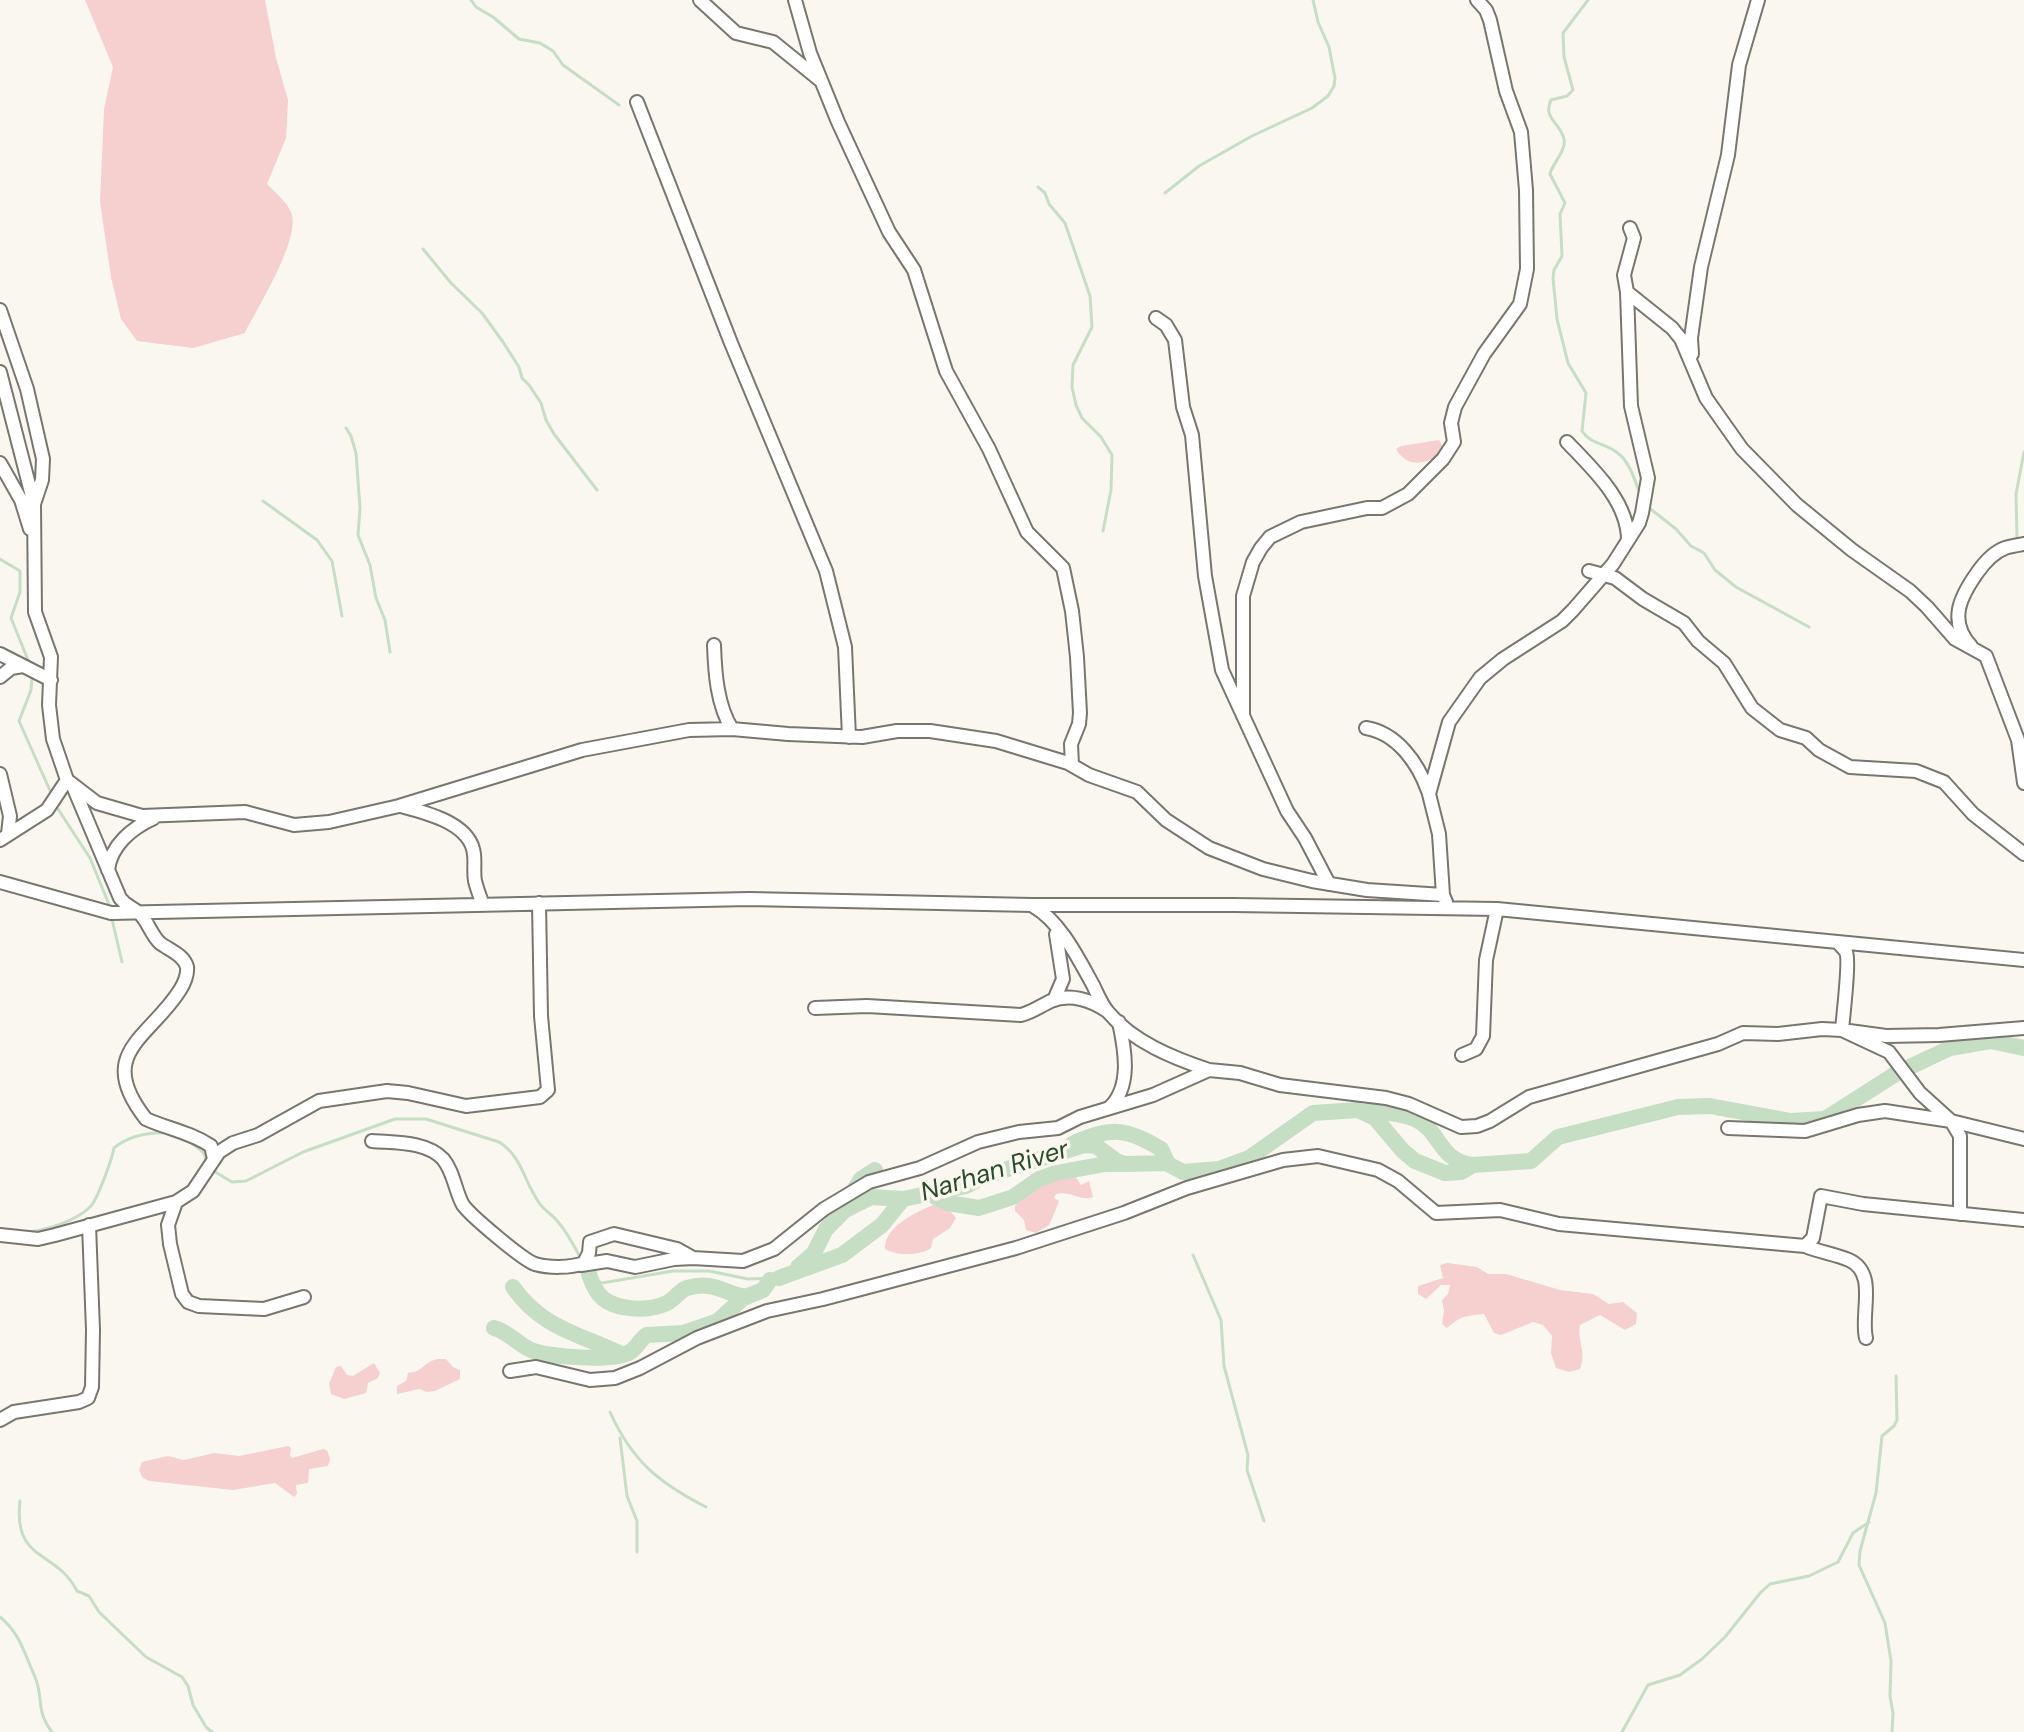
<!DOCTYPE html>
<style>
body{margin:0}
canvas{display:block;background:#faf7f0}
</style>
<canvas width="2024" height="1732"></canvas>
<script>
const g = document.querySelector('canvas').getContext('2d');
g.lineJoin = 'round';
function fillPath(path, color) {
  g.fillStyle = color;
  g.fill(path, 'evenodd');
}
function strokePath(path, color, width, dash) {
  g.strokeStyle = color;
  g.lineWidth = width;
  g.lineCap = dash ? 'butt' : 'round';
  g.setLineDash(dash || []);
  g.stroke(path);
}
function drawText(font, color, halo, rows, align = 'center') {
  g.font = font + ' "DM Sans",sans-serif';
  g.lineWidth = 7;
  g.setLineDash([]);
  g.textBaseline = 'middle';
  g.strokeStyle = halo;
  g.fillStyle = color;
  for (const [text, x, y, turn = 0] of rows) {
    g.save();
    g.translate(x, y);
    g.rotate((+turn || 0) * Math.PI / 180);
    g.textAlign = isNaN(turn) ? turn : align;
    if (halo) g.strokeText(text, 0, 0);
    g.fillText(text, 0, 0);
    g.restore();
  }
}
fillPath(new Path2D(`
 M85,0H265L276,58L288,100L286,138L267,184C275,192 286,201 291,212C302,238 257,308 245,333L193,348L137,341L121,319L111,277L100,202L104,109L113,67Z
 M1439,440L1445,450C1429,464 1408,470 1396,449L1401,446Z
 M1069,1172L1073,1173L1081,1185L1089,1181L1093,1197C1081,1202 1070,1190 1056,1194L1054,1198L1059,1201C1059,1202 1051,1222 1049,1225L1036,1233L1026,1230L1024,1220L1015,1211V1206C1032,1190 1045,1177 1069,1172Z
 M935,1204L947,1207L956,1218L950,1228L933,1239L931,1248C919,1256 897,1256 885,1249C884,1226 917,1212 935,1204Z
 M1447,1263L1477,1267L1488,1274H1506L1560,1290L1593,1294L1609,1304L1623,1302L1637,1313L1636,1324L1625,1330L1600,1315L1580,1325C1577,1341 1587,1352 1580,1369L1569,1372L1556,1368L1551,1353L1552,1336L1543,1325L1533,1322L1501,1335L1494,1333L1484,1314C1465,1316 1461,1316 1447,1328L1442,1324L1444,1311L1442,1300L1448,1294L1450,1285H1441L1426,1299L1418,1294V1286L1443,1278L1440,1265Z
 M437,1359H446L453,1367L460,1370V1379L435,1391L427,1392L419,1389L397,1394V1386L406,1381L408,1373C424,1371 424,1362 437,1359Z
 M374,1363L380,1373L378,1378L368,1383L366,1393L344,1399L331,1394L329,1384L336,1367L341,1366L347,1375L353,1376Z
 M288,1446L291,1448L290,1455L292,1458L323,1449L327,1450L330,1459L328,1466L309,1469L308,1483L296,1485L297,1494L294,1497L275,1483L233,1490L149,1481L142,1477L139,1470L142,1462L168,1456L184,1460L214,1453L239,1456Z`), '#f6d0cf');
strokePath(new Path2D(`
 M471,0L476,7L493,17L519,39L540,43L553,51L563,65L619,105
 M1588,0L1563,33L1564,57L1573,90L1567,96L1551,100C1543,117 1558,122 1563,136C1569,148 1553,162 1550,174L1565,203L1560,214L1562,256L1554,270L1553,278L1557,319L1568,363L1586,393L1582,431C1591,445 1607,443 1619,454C1630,463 1635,481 1640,494
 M1038,187L1045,193L1049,204L1065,223L1090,296L1092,327L1073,365L1072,387L1076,405L1082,418L1101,437L1112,455L1111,490L1103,531
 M1165,193L1199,166L1252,136L1312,108L1328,96L1334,86L1335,78L1329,47L1318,22L1313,0
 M423,249L451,283L482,313L503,342L519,367L522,378L529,385L541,403L546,420L554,434L597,490
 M346,428L351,436L356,453L360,508L358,535L370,565L376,598L385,620L390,652
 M263,501L317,540L332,561L342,616
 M1648,507L1676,529L1691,546L1704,553L1715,570L1736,587L1809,627
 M2017,538L2016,494L2024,452
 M0,559L20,571V592L11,618L30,665
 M32,677L31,690L19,721L52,795
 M56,806L90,858L110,907
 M111,915L122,962
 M191,1142L203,1152L208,1164
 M212,1170L232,1182L246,1181L303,1152L395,1119H426L499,1142C523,1157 524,1183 540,1204C545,1211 553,1215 558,1222C568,1233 574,1246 581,1259
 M24,1232C43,1232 76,1221 90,1207C97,1201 112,1159 114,1148C130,1135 149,1132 169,1133
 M1193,1255L1221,1320L1224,1366L1248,1455L1247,1470L1264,1521
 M588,1269L594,1279L602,1283L673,1271H709L748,1279L779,1278
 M610,1412C632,1461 659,1483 706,1507
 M620,1438L627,1496L637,1521V1552
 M20,1501C13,1563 56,1549 77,1591L89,1596L99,1612L146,1657L182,1677L188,1686L193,1705L206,1727L212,1732
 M0,1617C20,1633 25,1655 35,1677C44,1698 35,1710 52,1732
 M1622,1732L1648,1685L1680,1675L1702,1659L1725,1637L1761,1592L1770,1584L1809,1576L1838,1562L1853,1533L1869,1522
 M1892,1732L1893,1713L1890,1696L1891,1661L1885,1623L1859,1565L1860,1551L1876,1493L1882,1436L1894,1426L1897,1420L1896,1376`), '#c6dec4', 3);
strokePath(new Path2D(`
 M1367,1111C1382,1112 1403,1113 1417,1120C1441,1132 1439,1161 1473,1165
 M1072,1144C1110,1127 1125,1127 1161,1149L1168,1164
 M930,1194L948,1203L979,1208L1013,1197L1039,1179L1056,1173L1105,1164H1124
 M850,1197L861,1179L875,1170
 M798,1267L814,1253L826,1229L845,1210L871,1197L903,1199
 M588,1270C590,1278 593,1286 598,1293C611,1311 648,1312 667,1303C675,1299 680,1290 687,1288C714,1280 724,1294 747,1297
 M779,1278L842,1255L882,1225L903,1199L966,1186L985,1176L1084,1145L1096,1146L1118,1162L1126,1164L1166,1163L1183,1172L1219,1169L1249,1158L1313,1113L1358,1110L1375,1118L1403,1151L1415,1161L1445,1173L1461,1172L1473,1165L1531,1161L1558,1137L1678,1107L1710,1106L1791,1121L1825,1119L1897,1073L1950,1048L1990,1041L2024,1048
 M513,1287C542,1329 581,1334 623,1355
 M494,1328C509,1332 517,1344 531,1350C547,1357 615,1362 630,1352C637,1348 640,1339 647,1335L683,1333L718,1321L743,1298L763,1290L770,1280`), '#c6dec4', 16);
const minor = new Path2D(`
 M700,0L736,33L773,42L820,80
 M795,0L810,53L838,122L889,232L914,270L946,371L989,449L1027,532L1063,568L1072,611L1077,657L1080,713L1079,724L1071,744L1072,765
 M637,102L731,343L826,571L845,647L849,737
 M1630,228L1634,238L1624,275L1627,292L1672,328L1681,339L1706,398L1742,449L1797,505L1852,550L1910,591L1927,607L1955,639L1986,656L2018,740L2024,783
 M0,310L27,389L43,459L42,480L34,504
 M1156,318L1166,325L1175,340L1183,407L1192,435L1205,576L1222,670L1287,811L1305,838L1329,884
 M1692,354L1691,338L1701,267L1728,155L1739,65L1758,0
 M0,372L34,504L35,612L51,657L49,705L53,739L67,780
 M1567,442C1592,468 1628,501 1628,540
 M0,463L21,500L30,529
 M1589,571L1615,578L1643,599L1684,623L1698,641L1724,663L1752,708L1780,730L1806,738L1819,750L1850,767L1916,771L1944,782L1973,814L2024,854
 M714,645C715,673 717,705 732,729
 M1971,646C1948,621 1960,597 1977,573C1984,563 1994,552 2005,548C2011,546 2018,545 2024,544
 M0,654L51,680
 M0,677L11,668L23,666
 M1243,716V596L1253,562L1261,548L1270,537L1301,522L1367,508H1382L1408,494L1443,459L1454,442L1451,423L1455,407L1484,354L1520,304L1527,269L1526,190L1521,132L1506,91L1490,20L1486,10L1477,0
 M1366,728C1397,733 1418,763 1428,791
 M0,774L10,816L8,834
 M72,784L120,898C126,906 132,907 139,913C148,921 151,935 160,943C169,950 184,955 187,967C188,974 184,984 180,990C149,1039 94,1053 146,1119C168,1129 190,1132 211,1146L214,1159
 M401,806C424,812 466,822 473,849C476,859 473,870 475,881C477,889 480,897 483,905
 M0,840L47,810L67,780L97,803L142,816L245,812L294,825L329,822L399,806L582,750L689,730L732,729L788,734L862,737L897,731H930L996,741L1068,763L1089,775L1137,792L1166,820L1209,848L1263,869L1312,881L1367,890L1443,895
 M108,870C111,845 132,828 154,818
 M0,882L111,913L749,899L1032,905H1234L1497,909L2024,960
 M1446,902L1443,895L1439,834L1429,794L1449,722L1480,678L1503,659L1562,621L1573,610L1613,564L1639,523L1642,513L1648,478L1631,406L1627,292
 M1033,906C1060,921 1078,958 1093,985C1097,993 1101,1004 1108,1012C1133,1042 1173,1058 1209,1070
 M1838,942C1840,946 1844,948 1846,952C1850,960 1843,1017 1842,1030L1886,1036L1939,1035L2024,1028
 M1054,1000L1063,979L1056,934
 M815,1008L867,1006L1021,1015C1033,1012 1040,1006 1051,1001C1070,993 1091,1000 1107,1011
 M1462,1055L1476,1049L1483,1036L1486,960L1497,909
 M1109,1108C1132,1087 1125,1050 1119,1022
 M1728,1128L1805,1131L1858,1115L1885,1111L1951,1121L1960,1136V1214
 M372,1141C395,1143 426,1141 443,1159C454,1172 455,1191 463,1205C471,1216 523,1260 535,1264C549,1268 570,1268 584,1263L589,1253L590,1242L614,1234L677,1249L693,1258L743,1261L774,1249L824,1209L869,1182L920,1168L978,1142L1019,1132L1058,1128L1080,1117L1153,1095L1209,1070L1240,1073L1280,1085L1386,1098L1409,1104L1461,1127L1477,1126L1490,1121L1529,1097L1718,1044L1743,1033L1778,1034L1822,1029L1842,1030L1889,1052L1920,1093L1951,1121L2024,1139
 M176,1202L168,1225L170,1244L182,1294L188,1302L199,1306L264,1309L304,1297
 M0,1235L38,1239L55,1235L176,1202L193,1191L219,1152L233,1143L258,1135L319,1101L387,1091L408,1093L466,1106L540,1097L548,1090L541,1016L539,903
 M1805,1246C1819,1252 1835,1254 1849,1260C1878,1273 1860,1313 1866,1338
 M581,1265L607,1261L635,1267L674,1259L693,1258
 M510,1371L536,1367L590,1380L615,1378L640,1368L697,1338L767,1311L823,1299L1016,1248L1124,1213L1187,1188L1283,1160L1318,1156L1378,1170L1398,1181L1436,1213L1500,1210L1559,1224L1805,1246L1813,1238L1821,1196L1863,1204L2024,1220
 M0,1420L14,1412L79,1402L88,1398L92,1387L93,1330L89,1225`);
strokePath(minor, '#797670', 16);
strokePath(minor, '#fff', 12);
drawText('italic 26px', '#294d27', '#faf7f0', [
 ["Narhan River",995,1172,-17]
]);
</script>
